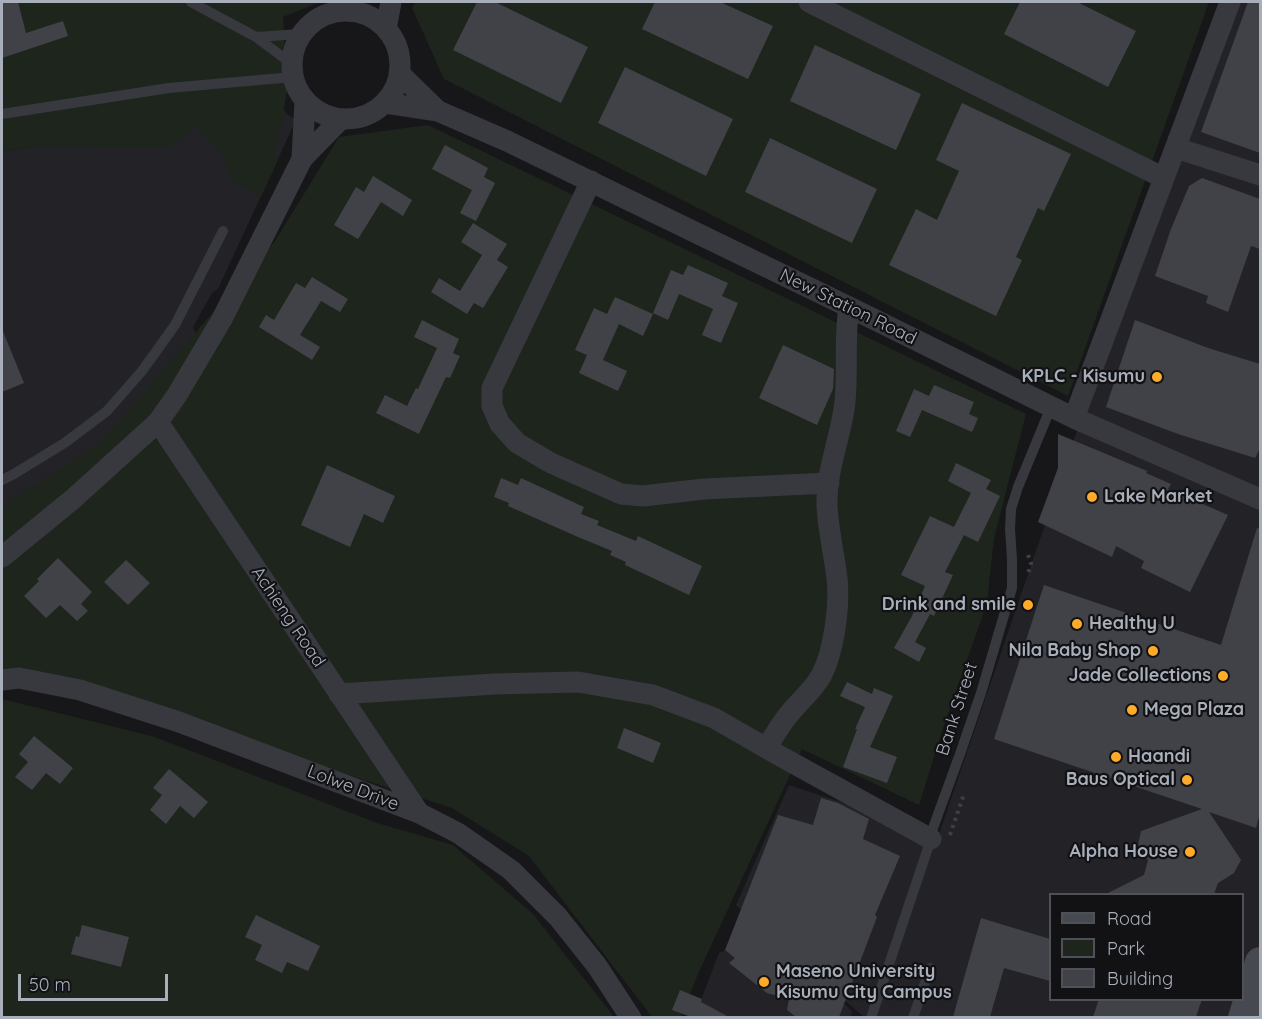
<!DOCTYPE html>
<style>
body{margin:0}
#map{position:relative;width:1262px;height:1019px;overflow:hidden;background:#17171a;font-family:Quicksand,sans-serif}
canvas{display:block}
.frame{position:absolute;inset:0;border:3px solid #a8afbb;pointer-events:none}
.legend{position:absolute;left:1049px;top:893px;width:195px;height:108px;box-sizing:border-box;background:#121215;border:2px solid #4e5157;margin:0;padding:8px 10px;list-style:none;font-size:18px;color:#a8afbb}
.legend li{display:flex;align-items:center;gap:12px;height:30px}
.legend b{width:30px;border:2px solid #4e5157}
.scale{position:absolute;left:18px;top:974px;width:150px;height:27px;box-sizing:border-box;border:3px solid #a8afbb;border-top:0;padding-left:8px;font-size:18px;line-height:21px;white-space:nowrap;color:#a8afbb;-webkit-text-stroke:4px #121215;paint-order:stroke}
</style>
<div id="map">
<canvas width="1262" height="1019"></canvas>
<div class="frame"></div>
<ul class="legend">
<li><b style="height:8px;background:#46494f"></b>Road</li>
<li><b style="height:16px;background:#1d251d"></b>Park</li>
<li><b style="height:16px;background:#414247"></b>Building</li>
</ul>
<div class="scale">50 m</div>
</div>
<script>
const g = document.querySelector('canvas').getContext('2d');
g.lineJoin = 'round';
function fillPath(path, color) {
  g.fillStyle = color;
  g.fill(path, 'evenodd');
}
function strokePath(path, color, width, dash) {
  g.strokeStyle = color;
  g.lineWidth = width;
  g.lineCap = dash ? 'butt' : 'round';
  g.setLineDash(dash || []);
  g.stroke(path);
}
function drawText(font, color, halo, rows, align = 'center') {
  g.font = font + ' Quicksand,sans-serif';
  g.lineWidth = 4.5;
  g.setLineDash([]);
  g.textBaseline = 'middle';
  g.strokeStyle = halo;
  g.fillStyle = color;
  for (const [text, x, y, turn = 0] of rows) {
    g.save();
    g.translate(x, y);
    g.rotate((+turn || 0) * Math.PI / 180);
    g.textAlign = isNaN(turn) ? turn : align;
    if (halo) g.strokeText(text, 0, 0);
    g.fillText(text, 0, 0);
    g.restore();
  }
}
fillPath(new Path2D(`
 M1224,2H1260V1017H864L777,941L852,1011L850,1017L694,1018L719,953L765,931L736,905L789,785L939,834ZM1050,894H1242V1000H1050Z
 M287,114L296,120L218,289L212,293L193,327L197,337L151,401L63,475L2,523V151L164,132Z`), '#232327');
fillPath(new Path2D(`
 M2,2H320L283,17L287,91L284,109L287,114L282,119L275,157L278,160L261,197L234,182L220,151L196,127L167,148L47,146L2,151Z
 M415,2H1209L1068,396L444,79L412,8Z
 M428,125L1026,414L994,538L987,603L943,728L919,805L802,749L698,974L681,1017H652L529,856L452,808L21,671L2,674V506L98,445L275,241L339,137Z
 M2,700H6L155,737L377,823L453,845L533,914L611,1013L613,1017L2,1018Z`), '#1d251d');
fillPath(new Path2D(`
 M2,2H18L26,33L63,21L68,36L2,58Z
 M477,2H495L588,47L561,103L453,50Z
 M655,2H720L773,26L748,79L642,29Z
 M1020,2H1077L1136,31L1108,87L1004,34Z
 M1248,2H1260V153L1201,132Z
 M815,45L921,94L896,150L790,101Z
 M625,67L733,119L706,176L598,123Z
 M962,103L1071,154L1044,211L1038,208L1016,257L1022,260L996,316L889,265L916,209L937,220L959,171L936,160Z
 M770,138L877,189L852,243L745,192Z
 M445,145L488,168L484,177L495,183L476,221L460,213L472,190L432,169Z
 M373,176L412,200L403,216L381,202L358,239L334,225L356,187L364,192Z
 M1202,178L1260,199V249L1251,246L1228,312L1206,303L1208,296L1155,276L1171,229L1189,186Z
 M473,223L507,244L497,260L508,267L483,308L474,303L467,314L431,292L439,278L460,291L482,255L461,242Z
 M688,265L728,283L722,296L738,303L721,343L702,335L713,309L679,294L668,320L653,313L671,270L683,275Z
 M312,277L348,299L340,312L321,301L300,335L320,347L312,360L259,327L266,315L274,320L296,283L305,288Z
 M615,297L653,314L643,336L619,324L603,360L627,371L618,391L579,373L587,355L575,350L594,308L607,314Z
 M422,320L459,339L453,353L460,356L450,378L446,377L419,434L376,413L385,395L407,406L416,388L418,389L437,348L414,337Z
 M1135,320L1208,348L1260,364V448L1255,458L1178,434L1106,407Z
 M2,329L24,383L2,392Z
 M783,345L834,369L833,389L817,425L759,398Z
 M934,385L974,402L969,414L978,418L972,432L922,410L910,437L896,431L914,389L929,396Z
 M1058,434L1147,471L1146,473L1171,484L1168,489L1228,515L1190,592L1141,568L1144,561L1116,546L1112,557L1038,522L1058,468Z
 M956,463L991,480L986,489L1000,496L978,542L964,535L945,572L953,575L934,616L930,614L915,642L926,648L919,662L894,648L912,616L925,586L901,575L930,516L954,527L971,493L948,481Z
 M327,465L395,496L383,523L364,514L350,547L301,525Z
 M501,478L518,485L521,478L584,507L581,514L599,521L597,525L636,541L638,536L702,566L689,595L625,565L626,562L610,555L612,551L578,537L508,506L509,503L494,497Z
 M1257,528L1260,529V813L1256,828L1209,812L1241,860L1234,873L1218,883L1214,894H1106L1144,875L1148,860L1138,845L1141,831L1202,809L994,739L1044,585L1221,645Z
 M58,558L92,592L81,604L88,611L77,621L60,605L46,618L24,596L39,581L37,579Z
 M126,560L150,583L128,605L104,582Z
 M847,682L872,694L874,688L893,696L870,747L897,757L887,783L843,767L857,729H855L865,707L840,696Z
 M624,728L661,743L653,763L617,748Z
 M34,736L73,768L60,784L46,773L32,790L15,777L28,762L19,754Z
 M169,769L208,802L194,818L180,806L166,824L150,810L162,795L153,788Z
 M821,798L838,803L869,819L863,839L900,856L875,915L877,917L839,1017H796L787,1010L789,999L767,993L729,963L735,958L725,950L778,815L813,825Z
 M256,915L320,946L308,971L287,962L282,973L255,960L262,945L245,937Z
 M981,918L1050,939V981L1004,968L990,1017H953Z
 M82,925L129,937L121,967L71,954L76,936L79,937Z
 M680,990L702,999L701,1002L729,1017H691L672,1010Z
 M1099,999H1202L1196,1017H1093Z`), '#414247');
strokePath(new Path2D(`
 M1028,555L1031,563L1028,574
 M950,835L964,794`), '#3e4146', 4, [3, 4.5]);
strokePath(new Path2D(`
 M191,2L256,37L292,64
 M256,37L301,34
 M2,114L169,88L293,77
 M2,480L14,474L66,442L107,411L142,371L175,325L223,231
 M871,1018L931,839L933,828L960,754L981,693L1012,588V559L1010,529L1011,509L1018,487L1051,407
 M913,1018L930,968`), '#38393f', 10);
strokePath(new Path2D(`
 M809,2L1164,178
 M292 65a54 54 0 1 1 108 0a54 54 0 1 1-108 0Z
 M386,29L391,2
 M399,73L438,111
 M385,103L438,111L507,141L849,307L1074,418L1260,499
 M1176,148L1260,175
 M302,159L305,101
 M591,181L492,388V406L500,424L517,443L551,463L621,494L643,496L704,489L829,483
 M1074,418L1230,2
 M158,422L419,813
 M2,557L73,499L158,422L177,395L222,319L302,159L341,119
 M2,680L19,678L80,690L179,722L419,813L458,833L511,870L558,917L597,966L631,1018
 M339,694L495,684L578,682L653,695L714,718L780,756L931,839
 M766,748C773,738 779,727 786,718C797,703 812,692 821,676C834,652 840,605 837,578C834,554 828,529 827,505C826,470 841,437 845,402C848,370 844,339 849,307`), '#38393f', 21);
strokePath(new Path2D(`
 M1243,1018L1260,962`), '#46494f', 30);
for (const [x, y, r, color] of [
 [1157,377,6,"#ffab2a"],
 [1092,497,6,"#ffab2a"],
 [1028,605,6,"#ffab2a"],
 [1077,624,6,"#ffab2a"],
 [1153,651,6,"#ffab2a"],
 [1223,676,6,"#ffab2a"],
 [1132,710,6,"#ffab2a"],
 [1116,757,6,"#ffab2a"],
 [1187,780,6,"#ffab2a"],
 [1190,852,6,"#ffab2a"],
 [764,982,6,"#ffab2a"]
]) {
  const dot = new Path2D();
  dot.arc(x, y, r, 0, 2 * Math.PI);
  g.fillStyle = color;
  g.fill(dot);
  strokePath(dot, '#121215', 2);
}
drawText('18px', '#a8afbb', '#121215', [
 ["New Station Road",848,307,26],
 ["Achieng Road",288,617,56],
 ["Bank Street",957,709,-72],
 ["Lolwe Drive",353,788,21]
]);
drawText('bold 18px', '#a8afbb', '#121215', [
 ["KPLC - Kisumu",1145,377],
 ["Lake Market",1104,497,"left"],
 ["Drink and smile",1016,605],
 ["Healthy U",1089,624,"left"],
 ["Nila Baby Shop",1141,651],
 ["Jade Collections",1211,676],
 ["Mega Plaza",1144,710,"left"],
 ["Haandi",1128,757,"left"],
 ["Baus Optical",1175,780],
 ["Alpha House",1178,852],
 ["Maseno University",776,972,"left"],
 ["Kisumu City Campus",776,993,"left"]
], 'right');
</script>
